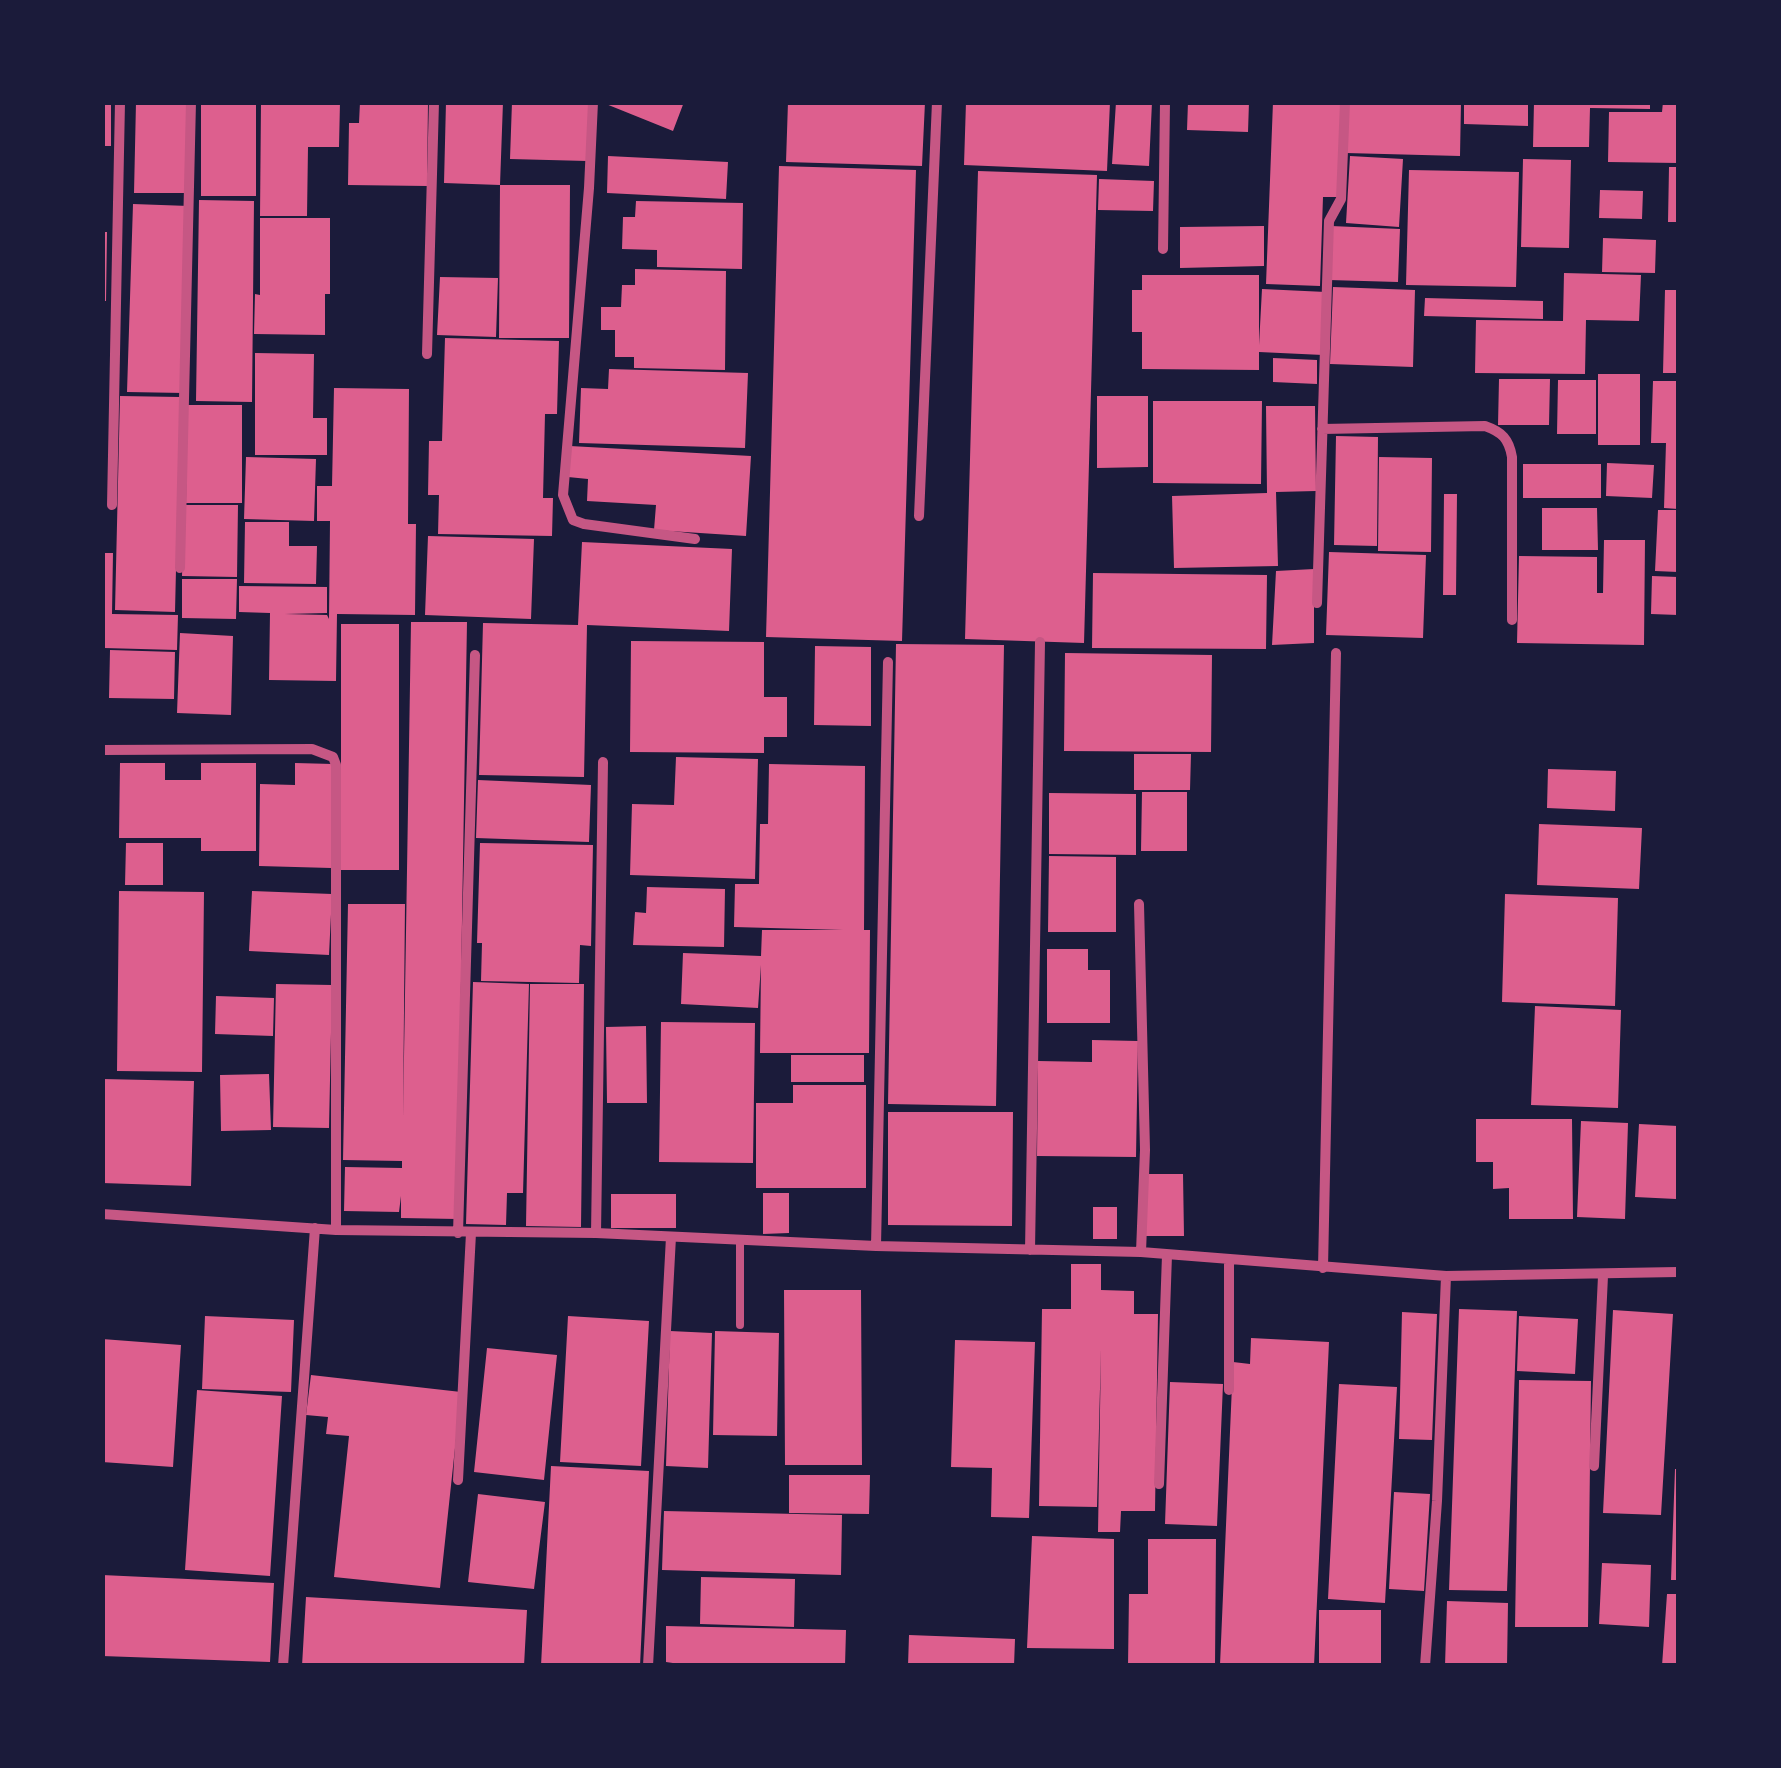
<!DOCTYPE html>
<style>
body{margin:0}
#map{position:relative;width:1781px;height:1768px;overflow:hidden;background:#1b1b3a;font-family:"IBM Plex Sans",sans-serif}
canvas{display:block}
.frame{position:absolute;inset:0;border:105px solid #1b1b3a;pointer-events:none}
</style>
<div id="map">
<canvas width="1781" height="1768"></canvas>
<div class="frame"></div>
</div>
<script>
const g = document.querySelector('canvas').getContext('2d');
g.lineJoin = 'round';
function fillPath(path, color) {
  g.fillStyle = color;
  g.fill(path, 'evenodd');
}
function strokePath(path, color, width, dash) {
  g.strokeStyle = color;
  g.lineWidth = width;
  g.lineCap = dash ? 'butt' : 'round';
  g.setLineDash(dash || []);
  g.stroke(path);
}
fillPath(new Path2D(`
 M102,102H111V146H102Z
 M136,102H192V193H134Z
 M201,102H256V196H201Z
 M261,102H340L339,147H308L307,216H260Z
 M360,102H428L427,186L348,185L349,123H359Z
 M446,102H503L500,185L444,183Z
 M512,102H589L587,161L510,159Z
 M601,102H684L673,131Z
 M788,102H925L922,166L786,162Z
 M966,102H1110L1107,171L964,165Z
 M1116,102H1152L1149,166L1112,164Z
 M1188,102H1249L1248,132L1187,130Z
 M1273,102H1343L1339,197H1323L1320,286L1266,284Z
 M1347,102H1461L1460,156L1346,153Z
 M1464,102H1528V126L1464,124Z
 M1534,102H1650V109L1590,108L1589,147H1533Z
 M1663,102H1678V163L1608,162L1609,112H1662Z
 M608,156L728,162L726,199L607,193Z
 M1350,156L1403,159L1399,227L1346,223Z
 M1523,159L1571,160L1569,248L1521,247Z
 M779,166L916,170L902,641L766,637Z
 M1669,167H1678V222H1668Z
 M1409,170L1519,172L1516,287L1406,285Z
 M978,171L1097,175L1084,643L965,639Z
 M1099,179L1154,181L1153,211L1098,210Z
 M500,185H570L569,338H499Z
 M1600,190L1643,191L1642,219L1599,218Z
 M199,200L254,201L252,402L196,401Z
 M636,201L743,203L742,269L657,267V250L622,249L623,217H635Z
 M133,204L189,206L184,393L127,392Z
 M260,218H330V294H325V335L254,334L255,294L260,295Z
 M1264,226V266L1180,268V227Z
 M1331,226L1400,229L1398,282L1329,280Z
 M102,232H107L106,301H102Z
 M1603,238L1656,240L1655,273L1602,272Z
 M635,269L726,271L725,370L634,368V357H615V330H601V307H621L622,285H635Z
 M1564,273L1641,275L1639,321L1586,320L1585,374L1475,373L1476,320L1563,321Z
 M1142,275H1259V345L1262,289L1326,292L1323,355L1259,352V370L1142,369V332H1132V290H1142Z
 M440,277L498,278L496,337L437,335Z
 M1333,287L1415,290L1413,367L1330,364Z
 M1665,290H1678V373H1663Z
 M1425,298L1543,301V319L1424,316Z
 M445,338L559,341L557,414H545L543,498H553L552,536L438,534L439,495H428L429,441H442Z
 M255,353L314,354L313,418H327V455H255Z
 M1273,358L1317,360V384L1273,382Z
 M609,369L748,373L745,448L579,443L581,388L608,389Z
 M1598,374H1640V445H1598Z
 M1499,379H1550L1549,425H1498Z
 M1558,380H1596V434H1557Z
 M1653,381H1678V509L1664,508L1666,443H1651Z
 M334,388L409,389L408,524H416L415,615L337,614L336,681L269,680L270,613L239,612V586L327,587V613L285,614L327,615L329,619L330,521H317V486H332Z
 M120,396L180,397L175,612L115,610Z
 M1097,396H1148V467L1097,468Z
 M1153,401H1262L1261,484L1153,483Z
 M187,405H242V503H186Z
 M1266,406H1315L1316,491L1276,492L1278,566L1174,568L1172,496L1267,493Z
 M1336,436L1378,437L1377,546L1334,545Z
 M570,446L751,456L746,536L654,530L656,505L587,501L588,479L568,477Z
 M246,457L316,459L314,521L244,519Z
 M1379,457L1432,458L1431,552L1378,551Z
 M1607,463L1654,465L1652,498L1606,496Z
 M1523,464H1601V498H1523Z
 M1444,494H1457L1456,595H1443Z
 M184,505H238L237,577L182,576Z
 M1542,508H1597L1598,550H1542Z
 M1658,510H1678V572L1655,571Z
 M245,522H289V546H317L316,584L244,583Z
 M428,536L534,539L531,619L425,615Z
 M1604,540H1645L1644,645L1517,643L1519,556L1597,557V593H1603Z
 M582,542L732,549L729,631L587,625L584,777L479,775L483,623L578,625Z
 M1329,552L1426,555L1423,638L1326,635Z
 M102,553H113L112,614L178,615L177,650L104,648Z
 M1314,569V643L1272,645L1276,571Z
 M1093,573L1267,575L1266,649L1092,648Z
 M1652,576L1678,577V615L1651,614Z
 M182,579H237L236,619L182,618Z
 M411,622H467L457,1219L401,1218V1196L399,1212L344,1211L345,1167L402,1168V1161L343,1160L348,904H405L403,1118Z
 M341,624H399V870H341Z
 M180,633L233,636L231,715L177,713Z
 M631,641L764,642V697H787V737H764V753L630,752Z
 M896,644L1004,645L996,1106L888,1104Z
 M815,646L871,647V726L814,725Z
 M110,650L175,652L174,699L109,698Z
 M1065,653L1212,655L1211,752L1064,751Z
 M1134,754H1191L1190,790H1134Z
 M676,757L758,759L755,879L630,875L632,804L674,805Z
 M120,763H165V780H201V763H256V851H201V838H119Z
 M295,763L333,764L331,868L259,866L260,784L295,785Z
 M769,764L865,766L864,930H870L869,1053H760L761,965L758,1008L681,1004L683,953L761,956L762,930H843L734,927L735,884H759L760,824H768Z
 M1548,769L1616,771L1615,811L1547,808Z
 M478,780L591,785L589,842L476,838Z
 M1142,792H1187V851H1141Z
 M1049,793L1136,794V855L1049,854Z
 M1539,824L1642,828L1639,889L1537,885Z
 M126,843H163V885H125Z
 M480,843L593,845L591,946L580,945L579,983L481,981L482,943H477Z
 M1049,856L1116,857V932H1048Z
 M647,887L725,889L724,947L633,945L635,912L646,913Z
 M119,891L204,892L202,1072L117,1071Z
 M252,891L332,894L329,955L249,951Z
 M1505,894L1618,898L1615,1006L1502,1002Z
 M1047,949H1088V970H1110V1023H1047Z
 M473,982L529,984L523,1193H507L506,1225L466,1224Z
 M276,984L332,985L329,1128L273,1127Z
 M530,984H584L581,1227L526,1226Z
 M216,996L274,998L273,1036L215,1034Z
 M1535,1006L1621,1010L1618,1108L1531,1105Z
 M661,1022L755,1023L753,1163L659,1162Z
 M646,1026L647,1103H607L606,1027Z
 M1092,1040L1138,1041L1136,1157L1037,1156L1038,1061L1092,1062Z
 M791,1055H864V1082H791Z
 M269,1074L271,1130L221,1131L220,1075Z
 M102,1079L194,1081L191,1186L102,1183Z
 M793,1085H866V1188H756V1103H793Z
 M888,1112H1013L1012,1226L888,1225Z
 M1476,1119H1572L1573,1219H1509V1188L1493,1189V1162H1476Z
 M1581,1121L1628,1123L1625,1219L1577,1217Z
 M1639,1124L1678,1126L1676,1199L1635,1197Z
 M1145,1174H1183L1184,1236H1145Z
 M763,1193H789V1233L763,1234Z
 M611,1194H676V1228H611Z
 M1093,1207H1117V1239H1093Z
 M1071,1264H1101V1290L1134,1291V1314H1158L1155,1511H1121L1120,1532H1098L1101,1349L1097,1507L1039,1506L1042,1309H1071Z
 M784,1290H861L862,1465H785Z
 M1459,1309L1517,1311L1507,1591L1449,1590Z
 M1613,1310L1673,1314L1661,1515L1603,1513Z
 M1402,1312L1437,1314L1432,1440L1399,1439Z
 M205,1316L294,1320L291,1392L202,1389Z
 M568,1316L649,1321L641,1466L560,1462Z
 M1519,1316L1578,1319L1575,1374L1517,1371Z
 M670,1331L712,1333L708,1468L666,1466Z
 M715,1331L779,1333L777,1436L713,1435Z
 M1251,1338L1329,1342L1314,1666L1220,1665L1233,1362L1250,1364Z
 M102,1339L181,1345L173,1467L102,1462Z
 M955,1340L1035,1342L1029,1518L991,1517L992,1468L951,1467Z
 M487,1348L557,1355L544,1480L474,1472Z
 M311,1375L461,1392L440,1588L334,1577L349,1436L326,1434L328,1417L306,1415Z
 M1519,1380L1591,1381L1588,1627H1515Z
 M1170,1382L1223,1384L1217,1526L1165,1524Z
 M1339,1384L1397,1387L1385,1603L1328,1599Z
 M197,1390L282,1396L270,1576L185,1570Z
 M551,1466L649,1471L640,1666H541Z
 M1675,1469H1678V1580H1671Z
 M789,1475H870L869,1514L789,1513Z
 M1394,1492L1430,1494L1424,1591L1389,1589Z
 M478,1494L545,1502L534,1589L468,1582Z
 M664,1511L842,1515L841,1575L662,1570Z
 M1032,1536L1114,1539V1649L1027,1648Z
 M1148,1539H1216L1215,1666H1128L1129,1594H1148Z
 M1602,1563L1651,1565L1649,1627L1599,1624Z
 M102,1575L274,1583L270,1662L102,1656Z
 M701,1577L795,1579L794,1627L700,1624Z
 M1667,1594H1678V1666H1662Z
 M306,1597L527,1610L524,1666H302Z
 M1447,1601L1508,1603L1507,1666H1445Z
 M1319,1610H1381V1666H1319Z
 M666,1626L846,1630L845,1666H693L666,1662Z
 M909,1635L1015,1639L1014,1666H908Z`), '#dd5f8e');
strokePath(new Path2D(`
 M740,1240V1325`), '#c65784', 8);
strokePath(new Path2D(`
 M593,102L589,188L563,495L573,520L584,524L695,539
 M1163,249L1165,102
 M427,354L434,102
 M1322,429L1485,426C1502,432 1509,439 1512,457V620
 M112,505L120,102
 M919,516L937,102
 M180,568L191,102
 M1317,603L1329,221L1341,199L1345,102
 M102,750L312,749L333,757L336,765V1230
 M1139,904L1145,1150L1141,1252
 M102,1214L336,1230L596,1233L876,1246L1141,1252L1446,1276L1678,1272
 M458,1233L475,655
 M596,1233L603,762
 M876,1246L888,662
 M1030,1250L1040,642
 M1229,1261V1390
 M1323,1268L1336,653
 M1594,1466L1603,1276
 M458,1480L471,1233
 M1159,1484L1167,1255
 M283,1666L315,1228
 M648,1666L671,1237
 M1425,1666L1437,1501L1446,1276`), '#c65784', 10);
</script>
